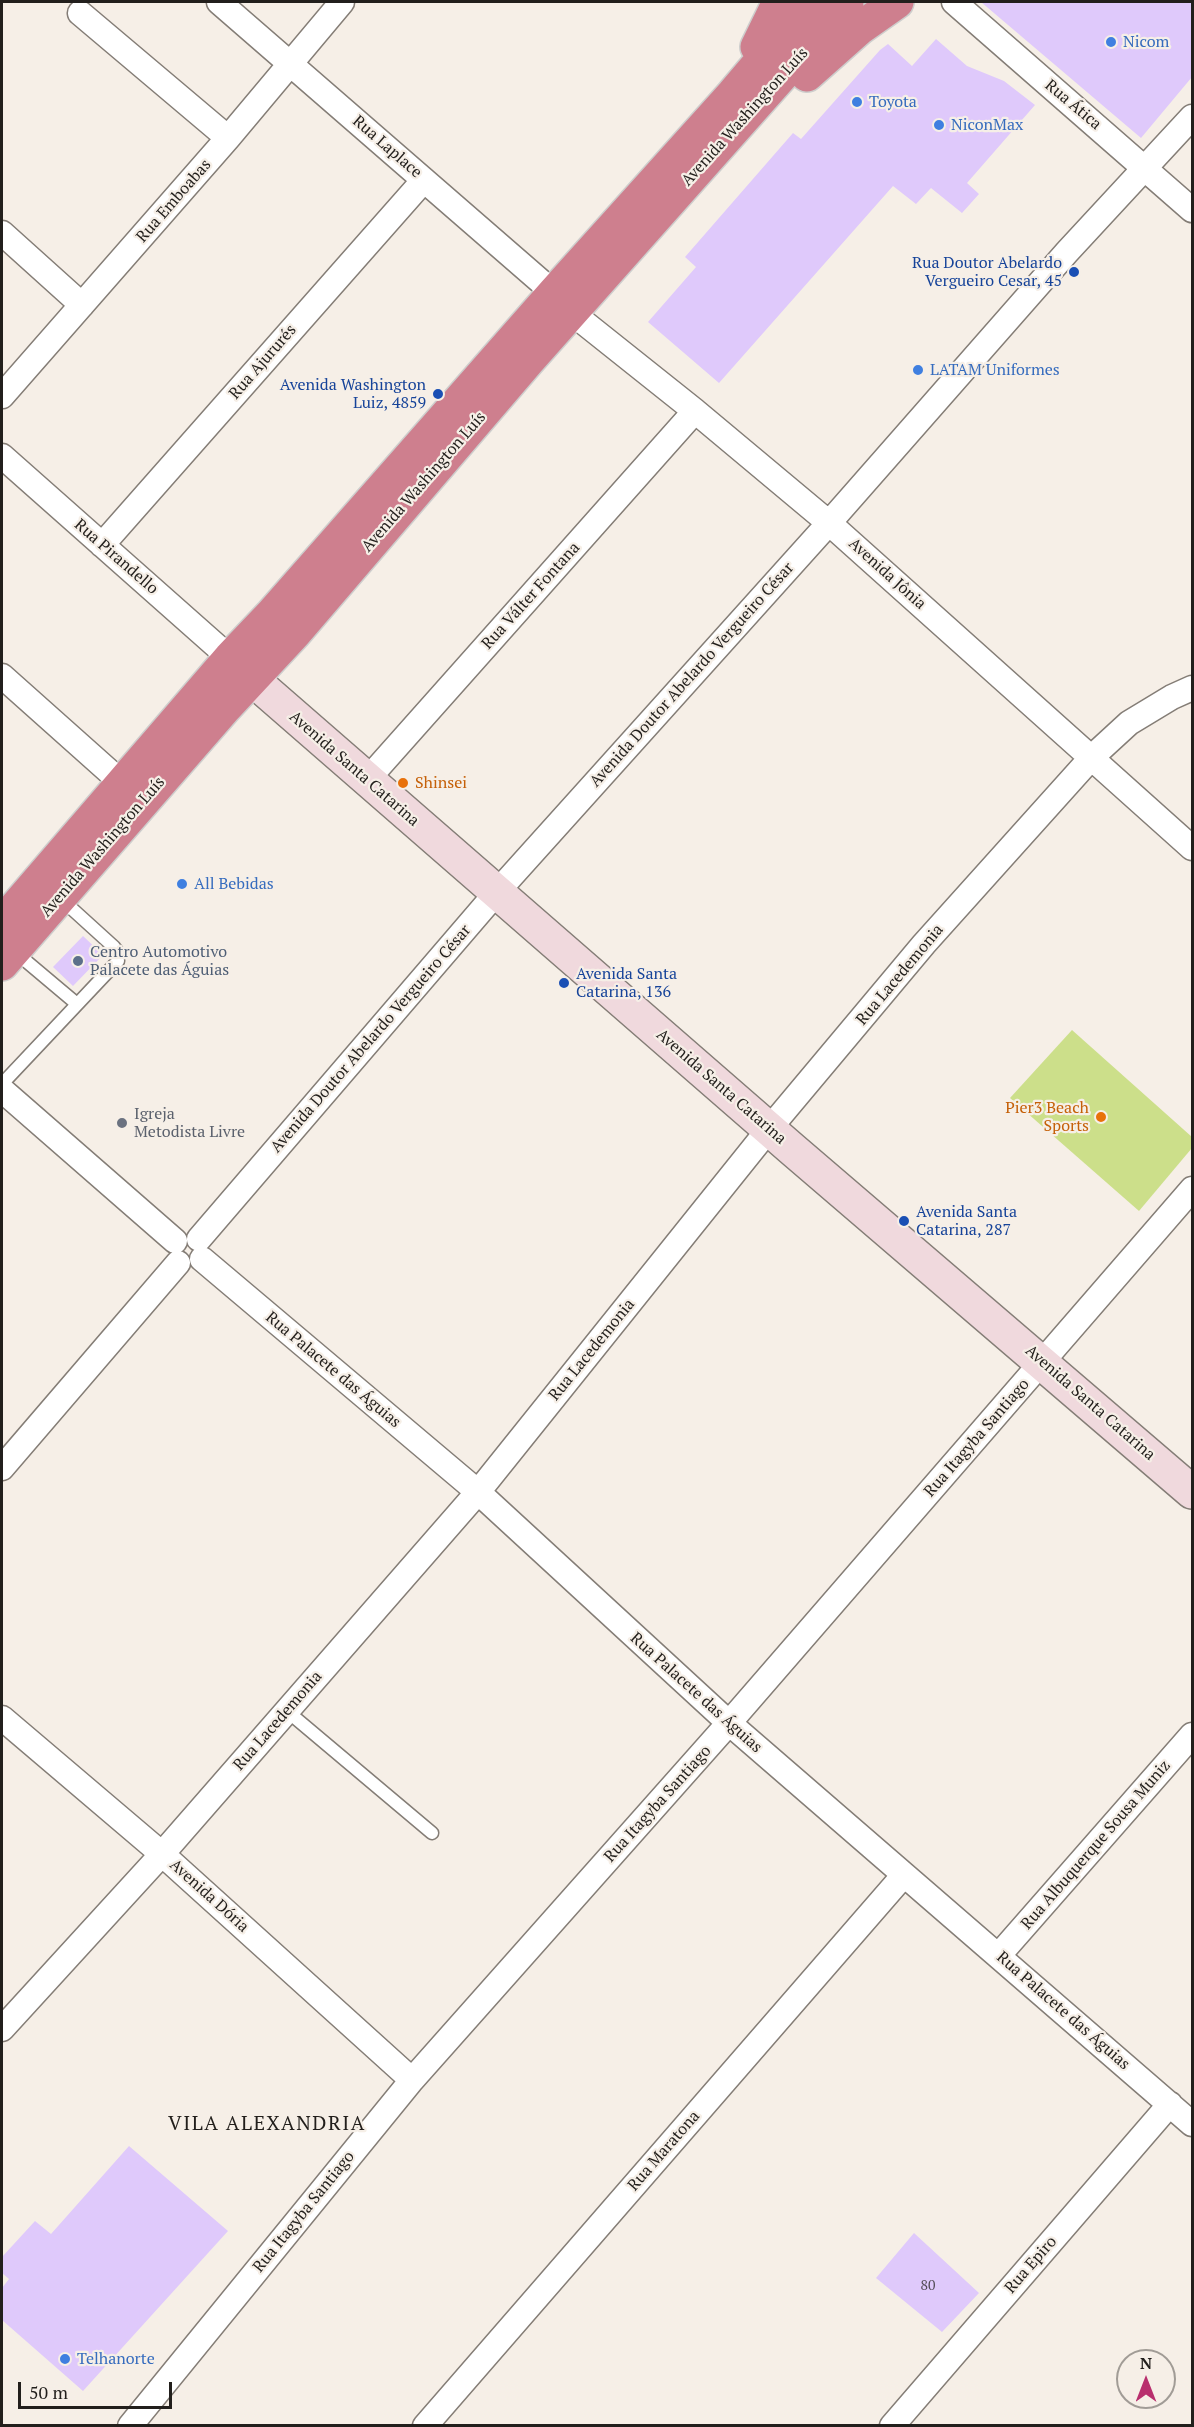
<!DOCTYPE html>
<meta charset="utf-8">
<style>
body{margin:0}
#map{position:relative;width:1194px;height:2427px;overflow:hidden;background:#f6efe7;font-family:"PT Serif",serif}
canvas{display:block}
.frame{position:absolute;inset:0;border:3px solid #221f1c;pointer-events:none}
.north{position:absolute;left:1116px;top:2349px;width:60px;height:60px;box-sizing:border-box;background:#f6efe7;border:2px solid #a19c96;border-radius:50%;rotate:0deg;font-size:16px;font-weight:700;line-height:24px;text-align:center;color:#221f1c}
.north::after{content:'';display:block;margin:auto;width:21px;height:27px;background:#b82f6d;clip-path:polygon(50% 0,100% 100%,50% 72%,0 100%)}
.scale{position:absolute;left:18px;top:2382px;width:154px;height:27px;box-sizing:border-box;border:3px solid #221f1c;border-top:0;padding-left:8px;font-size:18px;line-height:21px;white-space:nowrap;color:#221f1c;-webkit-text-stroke:4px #f6efe7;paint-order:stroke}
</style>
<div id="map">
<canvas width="1194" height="2427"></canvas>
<div class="frame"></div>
<div class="north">N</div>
<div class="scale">50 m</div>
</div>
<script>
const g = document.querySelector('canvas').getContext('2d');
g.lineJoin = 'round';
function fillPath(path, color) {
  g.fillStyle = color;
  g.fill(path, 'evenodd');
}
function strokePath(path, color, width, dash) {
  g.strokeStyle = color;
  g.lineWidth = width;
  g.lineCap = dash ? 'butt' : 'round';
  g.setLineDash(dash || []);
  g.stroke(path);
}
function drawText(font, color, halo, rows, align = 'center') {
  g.font = font + ' "PT Serif",serif';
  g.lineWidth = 4.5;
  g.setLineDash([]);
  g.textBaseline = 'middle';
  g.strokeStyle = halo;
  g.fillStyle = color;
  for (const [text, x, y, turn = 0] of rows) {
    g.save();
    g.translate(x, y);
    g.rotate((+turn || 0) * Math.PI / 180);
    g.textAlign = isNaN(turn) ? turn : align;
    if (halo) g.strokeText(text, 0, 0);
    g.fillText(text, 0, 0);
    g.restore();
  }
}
fillPath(new Path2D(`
 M1072,1030L1192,1137V1148L1139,1211L1010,1098Z`), '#ccdf8a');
fillPath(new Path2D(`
 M981,2H1192V77L1141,138Z
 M936,39L967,66L1004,81L1035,105L967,183L979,194L962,213L931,188L916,204L893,186L719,383L648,322L696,267L685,257L793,133L801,139L880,50L888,44L912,66Z
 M83,936L103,955L73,986L53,967Z
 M129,2146L228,2231L83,2391L2,2320V2288L9,2279L2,2273V2257L35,2221L51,2234Z
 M914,2233L979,2293L942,2332L876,2278Z`), '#dfc9fb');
const lane = new Path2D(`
 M14,951L77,1004
 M2,1084L118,961L117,951L114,947L60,898
 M287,1711L432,1833`);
const street = new Path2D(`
 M219,2L554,293
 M954,2L1192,210
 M80,13L228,138
 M2,233L82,305
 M572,313L695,411L829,523L1192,848
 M2,396L228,138L342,2
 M2,456L230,658
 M102,545L424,180
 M2,676L122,783
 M366,781L695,411
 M2,1090L175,1241
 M199,1239L497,892L829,523L1067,252L1192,117
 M202,1259L478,1492L729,1723L1192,2124
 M2,1468L178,1263
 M2,1718L162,1854L412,2080
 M999,1955L1192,1735
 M2,2029L162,1854L478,1492L769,1129L924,944L1092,757L1129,723L1172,697L1192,688
 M130,2426L412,2080L729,1723L1192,1189
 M425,2426L903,1876
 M892,2426L1170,2104`);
const secondary = new Path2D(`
 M252,679L792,1149L1192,1492`);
const highway = new Path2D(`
 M757,47L779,2
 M807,75L860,28L897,2
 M2,923L230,658L272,614L554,293L733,94L811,2
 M2,964L225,708L294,634L528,361L847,2`);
strokePath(lane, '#847d76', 15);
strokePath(street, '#847d76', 27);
strokePath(secondary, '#847d76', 36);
strokePath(highway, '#cececd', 36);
strokePath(lane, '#fff', 12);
strokePath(street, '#fff', 24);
strokePath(secondary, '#f0d9dd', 33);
strokePath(highway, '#ce7f8e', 33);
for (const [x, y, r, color] of [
 [1111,42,6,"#3f7fe0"],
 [857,102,6,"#3f7fe0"],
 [939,125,6,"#3f7fe0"],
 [1074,272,6,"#1a4fb4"],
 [918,370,6,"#3f7fe0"],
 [438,394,6,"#1a4fb4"],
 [403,783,6,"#e8710a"],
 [182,884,6,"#3f7fe0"],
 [78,961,6,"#5c6f8a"],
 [564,983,6,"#1a4fb4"],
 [1101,1117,6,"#e8710a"],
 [122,1123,6,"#6b7280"],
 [904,1221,6,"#1a4fb4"],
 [65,2359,6,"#3f7fe0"]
]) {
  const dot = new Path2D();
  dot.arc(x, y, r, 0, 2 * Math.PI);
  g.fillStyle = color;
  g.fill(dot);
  strokePath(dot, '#f6efe7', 2);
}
drawText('14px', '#514a54', null, [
 ["80",928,2286]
]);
drawText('16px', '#366cbe', '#f6efe7', [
 ["Nicom",1123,42],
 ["Toyota",869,102],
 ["NiconMax",951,125],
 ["LATAM Uniformes",930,370],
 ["All Bebidas",194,884],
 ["Telhanorte",77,2359]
], 'left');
drawText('16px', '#221f1c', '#f6efe7', [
 ["Rua Ática",1073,105,40],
 ["Avenida Washington Luís",745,117,-48],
 ["Rua Laplace",387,147,41],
 ["Rua Emboabas",174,201,-49],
 ["Rua Ajururés",263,362,-49],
 ["Avenida Washington Luís",424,482,-49],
 ["Rua Pirandello",116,557,41],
 ["Avenida Jônia",887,574,42],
 ["Rua Válter Fontana",531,596,-48],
 ["Avenida Doutor Abelardo Vergueiro César",692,675,-48],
 ["Avenida Santa Catarina",354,769,41],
 ["Avenida Washington Luís",103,847,-49],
 ["Rua Lacedemonia",900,975,-50],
 ["Avenida Doutor Abelardo Vergueiro César",371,1039,-49],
 ["Avenida Santa Catarina",721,1087,41],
 ["Rua Lacedemonia",592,1350,-51],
 ["Rua Palacete das Águias",333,1370,40],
 ["Avenida Santa Catarina",1090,1403,41],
 ["Rua Itagyba Santiago",977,1438,-49],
 ["Rua Palacete das Águias",696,1693,42],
 ["Rua Lacedemonia",278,1721,-49],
 ["Rua Itagyba Santiago",658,1804,-48],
 ["Rua Albuquerque Sousa Muniz",1096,1845,-49],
 ["Avenida Dória",209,1896,42],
 ["Rua Palacete das Águias",1063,2011,41],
 ["Rua Maratona",664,2151,-49],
 ["Rua Itagyba Santiago",304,2212,-51],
 ["Rua Epiro",1031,2265,-49]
]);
drawText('16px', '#164399', '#f6efe7', [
 ["Rua Doutor Abelardo",1062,263],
 ["Vergueiro Cesar, 45",1062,281],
 ["Avenida Washington",426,385],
 ["Luiz, 4859",426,403],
 ["Avenida Santa",576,974,"left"],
 ["Catarina, 136",576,992,"left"],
 ["Avenida Santa",916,1212,"left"],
 ["Catarina, 287",916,1230,"left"]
], 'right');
drawText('16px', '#c56008', '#f6efe7', [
 ["Shinsei",415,783],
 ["Pier3 Beach",1089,1108,"right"],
 ["Sports",1089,1126,"right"]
], 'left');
drawText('16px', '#4e5e75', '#f6efe7', [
 ["Centro Automotivo",90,952],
 ["Palacete das Águias",90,970]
], 'left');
drawText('16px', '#5b616d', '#f6efe7', [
 ["Igreja",134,1114],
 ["Metodista Livre",134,1132]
], 'left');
g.letterSpacing = '1.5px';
drawText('20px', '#221f1c', '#f6efe7', [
 ["VILA ALEXANDRIA",267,2124]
]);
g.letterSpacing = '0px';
</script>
